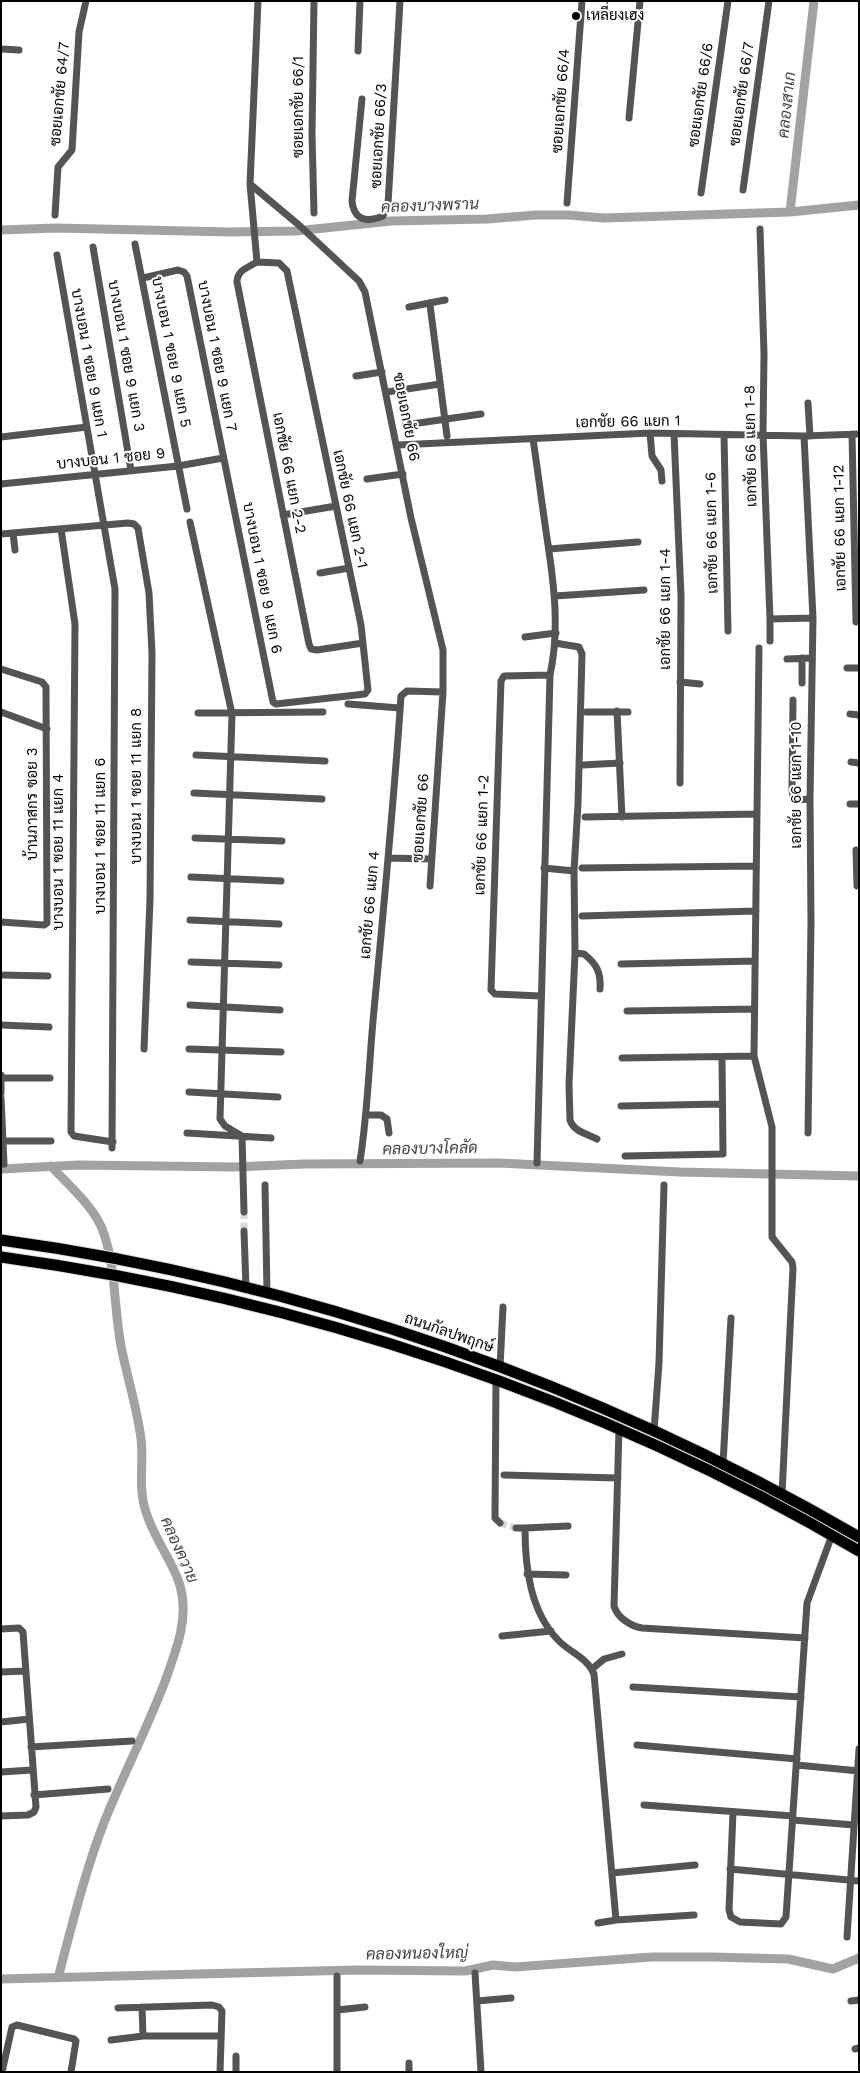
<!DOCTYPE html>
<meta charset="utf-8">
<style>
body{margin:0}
#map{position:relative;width:860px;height:2073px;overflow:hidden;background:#fff;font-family:"Work Sans",sans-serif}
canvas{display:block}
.frame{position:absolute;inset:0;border:2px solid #000;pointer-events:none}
</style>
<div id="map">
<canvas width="860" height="2073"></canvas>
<div class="frame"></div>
</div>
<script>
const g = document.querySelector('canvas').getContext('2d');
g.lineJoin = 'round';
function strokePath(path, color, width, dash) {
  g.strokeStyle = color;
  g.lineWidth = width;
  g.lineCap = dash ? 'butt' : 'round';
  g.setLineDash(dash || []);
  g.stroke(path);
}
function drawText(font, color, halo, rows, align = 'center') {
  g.font = font + ' "Work Sans",Sarabun,sans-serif';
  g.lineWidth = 4;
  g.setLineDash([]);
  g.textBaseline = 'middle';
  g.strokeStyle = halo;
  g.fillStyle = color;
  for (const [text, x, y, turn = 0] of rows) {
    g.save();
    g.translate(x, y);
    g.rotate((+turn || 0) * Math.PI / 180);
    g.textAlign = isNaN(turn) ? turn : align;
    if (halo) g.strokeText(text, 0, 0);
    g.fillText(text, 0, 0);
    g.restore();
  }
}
strokePath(new Path2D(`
 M790,212L814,1
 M1,230L56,228L230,232L296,231L391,221L487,219L536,215H568L604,218L790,212L859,205
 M51,1166C69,1186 96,1208 104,1234C116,1269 114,1309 121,1346C127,1377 137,1407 141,1439C144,1462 138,1486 145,1509C159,1557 192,1574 181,1630C178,1646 172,1661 167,1676C149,1725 125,1771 105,1820C85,1871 72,1925 58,1978
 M1,1169L78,1165L234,1167L304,1164L499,1163L680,1172L859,1176
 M1,1979L357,1970L465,1971L493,1965L515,1967L652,1957H711L788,1959L833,1969L859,1958`), '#a2a2a2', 9);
strokePath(new Path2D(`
 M244,1212V1231
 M500,1523L516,1528`), '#d9d9d9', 7, [7, 3.5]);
const primary = new Path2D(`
 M1,1240C303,1281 595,1384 859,1537
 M1,1257C301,1298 598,1397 859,1551`);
strokePath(primary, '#dbdbdb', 13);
strokePath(new Path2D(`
 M258,1L250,184L300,226L359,281L365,292L411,518L443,650V692L430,886
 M1,49L19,50
 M358,51L360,1
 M362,99L352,201C354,220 366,223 383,216L388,204L400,1
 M629,118L640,1
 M250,184L257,262
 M743,190L769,1
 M701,193L728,1
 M567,203L582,1
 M314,213L312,134L314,1
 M55,215L58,167L72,150L79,32L86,1
 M760,229L764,354L763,434L770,619L813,618
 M135,244L187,509
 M93,247L131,470
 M57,255L115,589L112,1148
 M257,262C249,267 237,270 237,282L309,644L311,649L317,650L363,643
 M143,278L178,270L184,272L187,276L273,702L276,704L365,694L368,690L361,625L287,271L279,263L257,262
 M430,305L447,436
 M409,307L445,300
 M356,376L382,372
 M387,392L440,384
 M808,403L810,436
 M405,425L481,414
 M650,433L652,456L661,470L662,481
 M674,434L681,596L680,783
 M852,434L856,622
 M724,435L728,631
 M804,436L813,618L810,799L811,922L808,1133
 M1,437L87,427
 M533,439C538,472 542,505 547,538C554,584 560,629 550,675L537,1163
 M398,445L650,433L804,436L859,434
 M367,479L403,474
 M1,484L178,466L223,458
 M283,515L336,506
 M190,522L232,714L220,1119L225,1126L242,1136L244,1212
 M61,529L75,624L71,1132L74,1136L113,1142
 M13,533L15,550
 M1,534L128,523L134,524L138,528L149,593L152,653L150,900L144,1049
 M549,549L638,542
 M320,573L349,568
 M555,596L644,590
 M770,619V641
 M525,637L556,633
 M555,643L579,647L582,654L578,804L574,871L575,953L569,1084L570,1120C573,1131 587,1134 597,1139
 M759,648L754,1056L772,1127V1237L792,1262L793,1268L782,1494
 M802,658V683
 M787,659L812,658
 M847,668H859
 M1,669L42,682L46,687L47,923L44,925L1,922
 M680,682L700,684
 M793,700L792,790L793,797L797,800L810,799
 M348,704L400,708
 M617,711L622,817
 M1,712L47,729
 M586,712H628
 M198,713L323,712
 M850,714L859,715
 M196,755L325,761
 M851,762L859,763
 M582,765L620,763
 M194,793L322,799
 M850,804H859
 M585,817L757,814
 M195,838L282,841
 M856,850L857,886
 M388,858L432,859
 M544,868L574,871
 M582,868L756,866
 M191,877L281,881
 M582,916L756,911
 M190,920L279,924
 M575,953L584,954C597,964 601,973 600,989
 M191,962L279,965
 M621,964L755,961
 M1,975L48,976
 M541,996L495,994L491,990L501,681L504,676L550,675
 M190,1005L280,1010
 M627,1011L754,1009
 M1,1025L49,1027
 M189,1049L281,1052
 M622,1058L754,1056
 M1,1075V1093
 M2,1078H50
 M189,1092L278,1097
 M1,1098L4,1164
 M621,1106L722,1104
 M367,1115H381L387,1119L389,1133
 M187,1133L271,1138
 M1,1141H51
 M625,1156L723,1154L722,1057
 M360,1161C368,1111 369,1061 374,1010C384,905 394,801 401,696L407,691L443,692
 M265,1185L267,1292
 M244,1231L246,1287
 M500,1367L503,1307
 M496,1381L495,1518L500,1523
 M619,1429L614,1606C617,1617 630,1626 642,1628L805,1638
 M654,1431L659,1363L664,1185
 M723,1464L731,1318
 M504,1475L618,1478
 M516,1528H525C525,1567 530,1611 558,1640C569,1652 588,1658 594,1674L616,1920L694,1915
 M525,1528L568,1526
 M527,1574L566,1575
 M1,1629L19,1628L23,1632L36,1807L34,1812L28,1815L1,1816
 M502,1636L551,1631
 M592,1669L604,1659L622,1654
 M1,1672L26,1671
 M633,1687L801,1697
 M1,1722L29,1719
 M637,1745L797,1759
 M31,1747L132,1741
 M797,1765L859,1771
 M1,1772L32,1770
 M34,1795L108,1789
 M644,1805L793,1816
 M733,1812L729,1910L731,1917L740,1922L781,1924L786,1917L807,1603L832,1535
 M793,1820L854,1825
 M730,1869L859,1881
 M612,1873L695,1865
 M598,1923L616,1920
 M847,1937L859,1749
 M475,1973L481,2072
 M477,2001L511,1998
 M851,2001L859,2000
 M118,2008L212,2005L219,2007L222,2011L220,2072
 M337,2010L365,2007
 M143,2036H221
 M111,2040L143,2036L142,2007
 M855,2049L859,2048
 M409,2063V2072
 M2,2072L12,2027L17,2025L74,2039L76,2041L71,2072
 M236,2072V2056
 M337,2072V1976`), '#545454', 7);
strokePath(primary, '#000', 11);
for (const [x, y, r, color] of [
 [576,16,5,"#000"]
]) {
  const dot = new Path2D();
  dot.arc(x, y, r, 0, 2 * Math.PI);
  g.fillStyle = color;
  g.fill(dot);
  strokePath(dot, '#fff', 2);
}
drawText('15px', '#000', '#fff', [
 ["เหลี่ยงเฮง",586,16]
], 'left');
drawText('15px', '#000', '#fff', [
 ["ซอยเอกชัย 64/7",60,94,-85],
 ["ซอยเอกชัย 66/7",742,94,-82],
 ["ซอยเอกชัย 66/6",701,95,-82],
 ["ซอยเอกชัย 66/4",561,101,-86],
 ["ซอยเอกชัย 66/1",299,107,-90],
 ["ซอยเอกชัย 66/3",379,136,-87],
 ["บางบอน 1 ซอย 9 แยก 5",171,352,79],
 ["บางบอน 1 ซอย 9 แยก 3",126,356,80],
 ["บางบอน 1 ซอย 9 แยก 7",217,356,79],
 ["บางบอน 1 ซอย 9 แยก 1",89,363,80],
 ["ซอยเอกชัย 66",406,417,79],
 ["เอกชัย 66 แยก 1",628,422,-1],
 ["เอกชัย 66 แยก 1-8",751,446,-91],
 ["บางบอน 1 ซอย 9",111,459,-6],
 ["เอกชัย 66 แยก 2-2",289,473,79],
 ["เอกชัย 66 แยก 2-1",350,509,78],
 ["เอกชัย 66 แยก 1-12",840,528,-91],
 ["เอกชัย 66 แยก 1-6",712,533,-91],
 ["บางบอน 1 ซอย 9 แยก 6",262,578,79],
 ["เอกชัย 66 แยก 1-4",666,609,-90],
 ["เอกชัย 66 แยก 1-10",797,785,-90],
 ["บางบอน 1 ซอย 11 แยก 8",137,786,-90],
 ["บ้านภาสกร ซอย 3",33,804,-90],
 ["ซอยเอกชัย 66",421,818,-86],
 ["เอกชัย 66 แยก 1-2",482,835,-88],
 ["บางบอน 1 ซอย 11 แยก 6",101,836,-90],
 ["บางบอน 1 ซอย 11 แยก 4",59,852,-90],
 ["เอกชัย 66 แยก 4",370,905,-85],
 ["ถนนกัลปพฤกษ์",449,1333,19]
]);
drawText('italic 16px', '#434343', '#fff', [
 ["คลองสาเก",787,105,-84],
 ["คลองบางพราน",430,206,-2],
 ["คลองบางโคลัด",430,1149,-1],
 ["คลองควาย",179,1550,66],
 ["คลองหนองใหญ่",417,1954,-1]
]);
</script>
